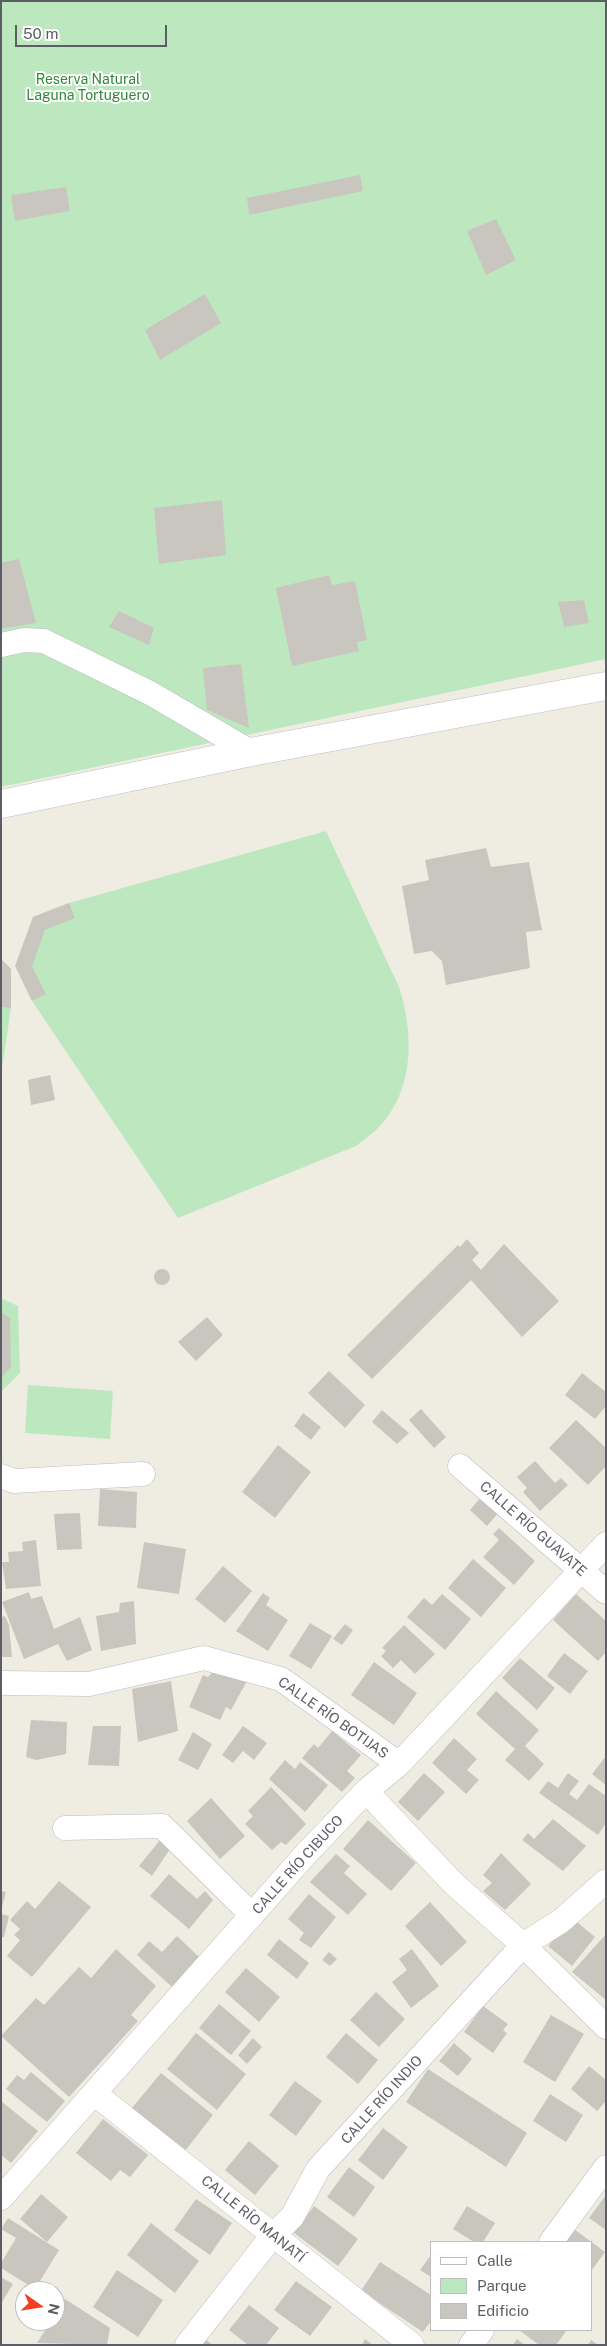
<!DOCTYPE html>
<meta charset="utf-8">
<style>
body{margin:0}
#map{position:relative;width:607px;height:2346px;overflow:hidden;background:#efede2;font-family:"Public Sans",sans-serif}
canvas{display:block}
.frame{position:absolute;inset:0;border:2px solid #5b5e64;pointer-events:none}
.legend{position:absolute;left:430px;top:2241px;width:162px;height:90px;box-sizing:border-box;background:#fff;border:1px solid #bdbfc1;margin:0;padding:6px 9px;list-style:none;font-size:15px;color:#5b5e64}
.legend li{display:flex;align-items:center;gap:10px;height:25px}
.legend b{width:25px;border:1px solid #bdbfc1}
.north{position:absolute;left:15px;top:2281px;width:50px;height:50px;box-sizing:border-box;background:#fff;border:1px solid #bdbfc1;border-radius:50%;rotate:103deg;font-size:14px;font-weight:700;line-height:20px;text-align:center;color:#5b5e64}
.north::after{content:'';display:block;margin:auto;width:18px;height:22px;background:#f53f22;clip-path:polygon(50% 0,100% 100%,50% 72%,0 100%)}
.scale{position:absolute;left:15px;top:25px;width:152px;height:22px;box-sizing:border-box;border:2px solid #5b5e64;border-top:0;padding-left:6px;font-size:15px;line-height:18px;white-space:nowrap;color:#5b5e64;-webkit-text-stroke:4px #fff;paint-order:stroke}
</style>
<div id="map">
<canvas width="607" height="2346"></canvas>
<div class="frame"></div>
<ul class="legend">
<li><b style="height:6px;background:#fff"></b>Calle</li>
<li><b style="height:14px;background:#bde8bf"></b>Parque</li>
<li><b style="height:14px;background:#c9c6bf"></b>Edificio</li>
</ul>
<div class="north">N</div>
<div class="scale">50 m</div>
</div>
<script>
const g = document.querySelector('canvas').getContext('2d');
g.lineJoin = 'round';
function fillPath(path, color) {
  g.fillStyle = color;
  g.fill(path, 'evenodd');
}
function strokePath(path, color, width, dash) {
  g.strokeStyle = color;
  g.lineWidth = width;
  g.lineCap = dash ? 'butt' : 'round';
  g.setLineDash(dash || []);
  g.stroke(path);
}
function drawText(font, color, halo, rows, align = 'center') {
  g.font = font + ' "Public Sans",sans-serif';
  g.lineWidth = 4;
  g.setLineDash([]);
  g.textBaseline = 'middle';
  g.strokeStyle = halo;
  g.fillStyle = color;
  for (const [text, x, y, turn = 0] of rows) {
    g.save();
    g.translate(x, y);
    g.rotate((+turn || 0) * Math.PI / 180);
    g.textAlign = isNaN(turn) ? turn : align;
    if (halo) g.strokeText(text, 0, 0);
    g.fillText(text, 0, 0);
    g.restore();
  }
}
fillPath(new Path2D(`
 M1,1H606V659L1,787Z
 M326,831L399,987C414,1034 415,1091 377,1129C371,1135 363,1140 356,1146L178,1218L32,1001L16,966L33,917L69,903Z
 M1,959L11,969V1008L1,1075Z
 M1,1298L18,1306L20,1373L1,1392Z
 M28,1385L113,1391L110,1439L25,1433Z`), '#bde8bf');
fillPath(new Path2D(`
 M360,175L363,191L249,215L247,198Z
 M66,187L70,211L15,221L11,195Z
 M496,219L516,260L486,275L467,231Z
 M205,294L221,323L160,360L145,330Z
 M222,500L226,555L159,564L154,508Z
 M19,559L36,623L1,629V563Z
 M329,575L332,585L355,581L367,640L357,642L359,651L292,666L276,588Z
 M584,600L589,623L564,627L558,602Z
 M119,611L154,628L149,645L109,627Z
 M241,664L249,728L207,710L203,668Z
 M486,848L491,867L529,862L542,930L526,932L530,968L446,985L442,961L432,951L414,954L402,886L429,880L425,860Z
 M69,903L75,918L45,930L32,966L46,994L32,1001L15,966L33,917Z
 M1,959L11,969V1008L1,1007Z
 M50,1075L55,1100L31,1105L28,1080Z
 M467,1239L479,1253L472,1260L481,1270L504,1244L559,1301L522,1337L471,1280L372,1379L347,1355L458,1245L460,1247Z
 M154 1277a8 8 0 1 1 16 0a8 8 0 1 1-16 0Z
 M1,1312L10,1318L11,1367L1,1378Z
 M207,1317L223,1335L196,1361L178,1342Z
 M329,1371L365,1405L345,1428L308,1393Z
 M582,1373L606,1392V1406L595,1419L565,1395Z
 M421,1409L446,1437L434,1448L409,1420Z
 M382,1410L409,1433L397,1444L372,1422Z
 M303,1413L321,1427L311,1440L294,1426Z
 M576,1420L606,1448V1466L588,1485L549,1448Z
 M278,1445L311,1472L275,1518L242,1492Z
 M535,1461L555,1483L561,1478L568,1485L540,1511L523,1492L527,1488L517,1477Z
 M100,1489L137,1492L136,1528L98,1526Z
 M482,1496L500,1511L487,1526L470,1510Z
 M80,1513L82,1549L57,1550L54,1514Z
 M499,1528L535,1561L514,1585L483,1557L499,1540L493,1534Z
 M36,1540L41,1586L6,1589L2,1562H9L8,1552L23,1551L22,1542Z
 M144,1542L186,1549L179,1594L137,1588Z
 M473,1559L506,1588L481,1617L448,1588Z
 M223,1566L252,1591L225,1623L195,1599Z
 M29,1592L31,1599L42,1596L54,1629L80,1617L92,1650L67,1661L58,1644L24,1659L2,1602Z
 M263,1593L270,1598L266,1605L288,1620L268,1651L236,1631Z
 M442,1594L471,1619L445,1650L407,1617L424,1598L432,1605Z
 M576,1594L606,1621V1652L598,1661L553,1620Z
 M134,1601L136,1644L101,1651L96,1616L119,1612L120,1603Z
 M5,1616L9,1625L12,1657H1V1617Z
 M310,1623L332,1636L311,1669L289,1656Z
 M345,1624L353,1630L342,1645L333,1639Z
 M404,1625L435,1654L415,1674L401,1660L393,1668L381,1656L386,1651L382,1648Z
 M564,1653L588,1671L570,1694L547,1676Z
 M520,1658L555,1688L537,1710L502,1678Z
 M374,1662L417,1693L394,1725L351,1695Z
 M216,1669L248,1679L231,1710L226,1707L220,1720L189,1707L203,1675L208,1677Z
 M171,1681L178,1731L138,1742L132,1689Z
 M496,1691L539,1730L525,1746L544,1764L529,1781L505,1760L515,1749L476,1714Z
 M31,1720L67,1722L66,1754L36,1760L26,1757Z
 M93,1726H121L119,1766L88,1765Z
 M243,1726L267,1743L254,1760L243,1751L233,1763L222,1755Z
 M332,1731L361,1755L347,1771L355,1778L342,1792L302,1758L314,1744L318,1748Z
 M193,1732L212,1744L198,1770L178,1760Z
 M454,1738L477,1759L467,1770L479,1780L466,1794L432,1763Z
 M606,1756V1785L592,1774Z
 M285,1760L295,1769L300,1762L328,1785L305,1812L269,1779Z
 M424,1773L445,1792L418,1821L398,1802Z
 M568,1773L579,1781L569,1794L577,1800L589,1784L606,1796V1823L598,1835L539,1793L548,1781L558,1788Z
 M271,1787L306,1824L286,1845L281,1842L272,1850L245,1824L253,1816L248,1811Z
 M211,1798L245,1836L220,1859L187,1821Z
 M553,1819L586,1846L563,1871L522,1840L528,1833L534,1839Z
 M368,1820L416,1863L391,1891L343,1849Z
 M160,1840L170,1849L152,1876L139,1866Z
 M501,1853L531,1884L505,1910L483,1891L492,1883L483,1875Z
 M336,1854L350,1866L344,1873L367,1894L348,1915L310,1882Z
 M169,1874L197,1899L205,1891L213,1900L189,1929L150,1896Z
 M59,1881L91,1907L32,1977L7,1956L20,1940L14,1935L20,1929L10,1920L27,1901L35,1909Z
 M1,1891L6,1892L2,1907H1Z
 M309,1894L336,1917L311,1948L299,1940L304,1933L288,1919Z
 M430,1902L467,1942L441,1966L405,1926Z
 M1,1914L9,1916L4,1937H1Z
 M571,1917L595,1937L572,1966L548,1946Z
 M606,1934V2000L572,1972Z
 M177,1936L199,1957L172,1987L137,1955L149,1941L162,1952Z
 M279,1939L309,1963L297,1979L267,1955Z
 M116,1949L156,1986L131,2015L138,2021L69,2097L1,2036L36,1998L44,2005L79,1967L91,1978Z
 M412,1949L439,1986L411,2008L392,1982L407,1970L399,1959Z
 M329,1952L337,1959L330,1966L322,1960Z
 M246,1968L280,1997L259,2022L225,1992Z
 M376,1992L405,2019L379,2047L350,2020Z
 M219,2004L251,2031L231,2055L199,2028Z
 M483,2006L508,2024L503,2030L507,2033L493,2053L464,2032Z
 M551,2015L584,2034L555,2082L523,2062Z
 M196,2033L246,2074L217,2110L167,2069Z
 M346,2033L378,2060L358,2084L326,2057Z
 M253,2038L262,2047L247,2064L238,2055Z
 M454,2043L472,2059L458,2076L439,2061Z
 M589,2066L606,2080V2101L597,2111L571,2089Z
 M428,2069L527,2133L506,2167L406,2102Z
 M31,2072L65,2101L47,2122L6,2089L17,2075L24,2080Z
 M161,2073L213,2115L185,2151L132,2108Z
 M295,2081L322,2101L296,2136L269,2115Z
 M550,2094L583,2115L566,2142L533,2121Z
 M1,2101L38,2131L11,2163L1,2155Z
 M103,2119L148,2155L130,2177L120,2170L111,2181L76,2153Z
 M383,2128L408,2147L383,2180L358,2160Z
 M249,2141L279,2166L255,2195L225,2170Z
 M349,2167L375,2187L354,2217L327,2197Z
 M41,2194L68,2217L47,2242L20,2219Z
 M606,2195V2230L589,2218Z
 M196,2199L232,2223L210,2255L174,2230Z
 M314,2206L358,2239L338,2266L294,2233Z
 M467,2206L495,2223L483,2242H474L453,2229Z
 M8,2218L59,2250L35,2289L1,2268V2263L16,2238L1,2229Z
 M151,2223L199,2261L175,2293L127,2255Z
 M574,2229L605,2252L591,2271V2242H564Z
 M431,2255V2277L420,2270Z
 M380,2262L431,2295V2321L423,2332L361,2291Z
 M117,2270L163,2300L138,2337L93,2307Z
 M1,2277L13,2284L1,2304Z
 M296,2281L332,2307L310,2336L274,2310Z
 M65,2299L110,2328L107,2345L37,2343L51,2321H55V2314Z
 M249,2305L279,2328L266,2345H248L229,2330Z
 M519,2330H567L556,2345H539Z
 M205,2339L213,2345H201Z
 M365,2339L373,2345H362Z
 M517,2339L525,2345H513Z
 M591,2340L598,2345H588Z`), '#c9c6bf');
const street = new Path2D(`
 M1,645L24,640L44,641L150,693L251,752
 M460,1466L606,1592
 M1,1476L14,1481L143,1474
 M1,1683L89,1684L204,1658L281,1679L399,1764
 M366,1791L454,1884L523,1945L606,2027
 M65,1828L162,1826L252,1915
 M95,2094L412,2345
 M1,2198L305,1855L366,1791L399,1764L606,1544
 M551,2242L606,2167
 M187,2345L273,2235L292,2217L318,2169L523,1945L561,1921L606,1881
 M471,2345L482,2330`);
const secondary = new Path2D(`
 M1,804L251,752L606,686`);
strokePath(street, '#babcc2', 25);
strokePath(secondary, '#bbbec5', 29);
strokePath(street, '#fff', 24);
strokePath(secondary, '#fff', 28);
drawText('14px', '#2f8739', '#fff', [
 ["Reserva Natural",88,80],
 ["Laguna Tortuguero",88,96]
]);
drawText('14px', '#5b5e64', '#fff', [
 ["CALLE RÍO GUAVATE",533,1529,41],
 ["CALLE RÍO BOTIJAS",333,1718,35],
 ["CALLE RÍO CIBUCO",298,1865,-48],
 ["CALLE RÍO INDIO",382,2100,-48],
 ["CALLE RÍO MANATÍ",253,2219,39]
]);
</script>
